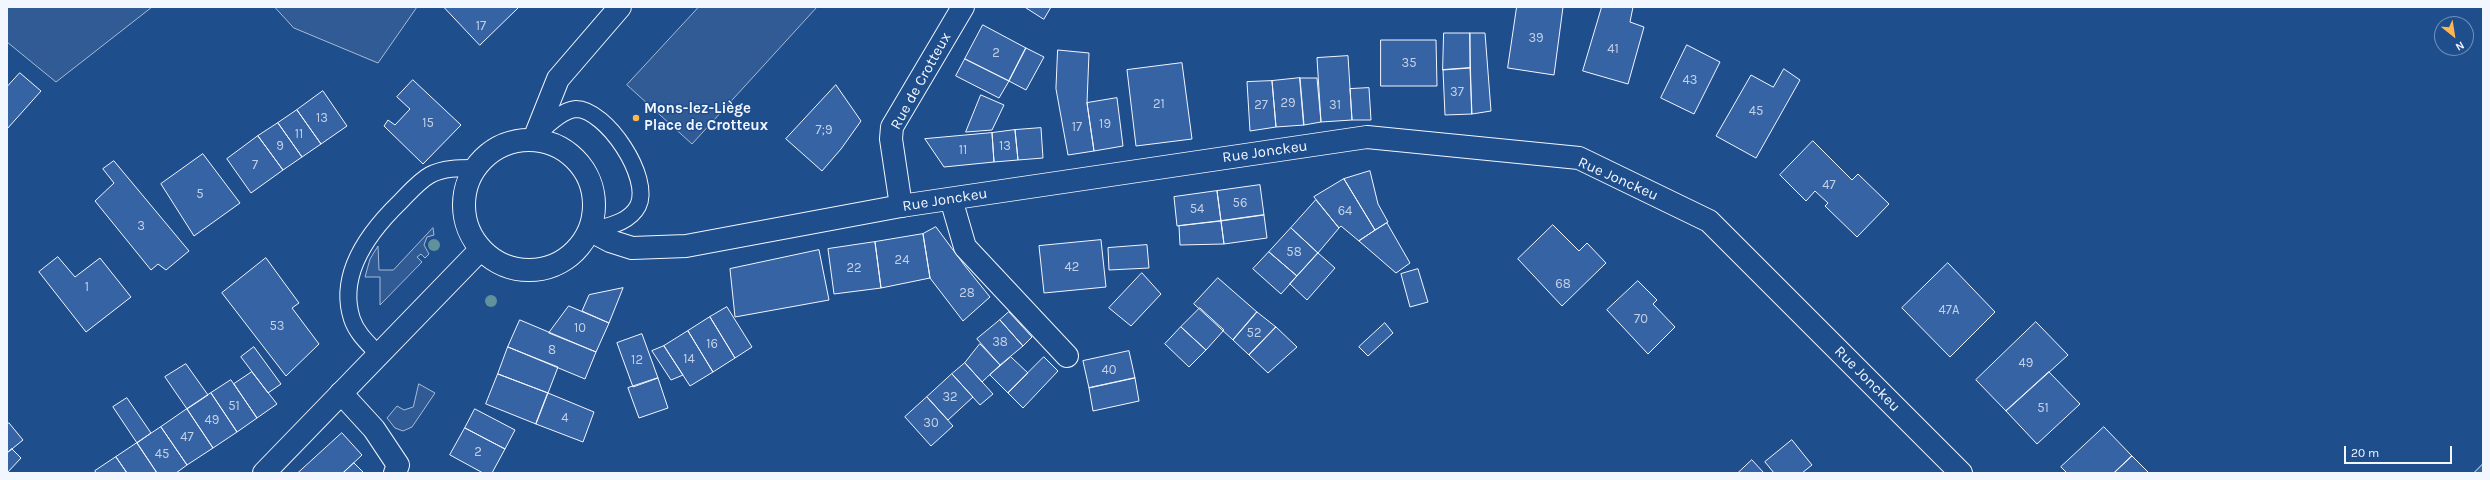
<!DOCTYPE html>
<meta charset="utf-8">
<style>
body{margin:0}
#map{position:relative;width:2490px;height:480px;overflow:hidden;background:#1f4e8c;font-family:Karla,sans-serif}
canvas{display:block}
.frame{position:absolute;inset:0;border:8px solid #f2f6ff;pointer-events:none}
.north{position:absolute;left:2434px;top:16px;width:40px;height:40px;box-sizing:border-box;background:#1f4e8c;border:1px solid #7391ba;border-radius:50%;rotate:150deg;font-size:11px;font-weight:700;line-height:16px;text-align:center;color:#f2f6ff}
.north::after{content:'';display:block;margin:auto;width:14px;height:18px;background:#ffb74d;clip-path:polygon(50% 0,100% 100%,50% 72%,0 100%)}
.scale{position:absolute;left:2344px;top:446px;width:108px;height:18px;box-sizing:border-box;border:2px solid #f2f6ff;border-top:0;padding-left:5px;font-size:12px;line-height:14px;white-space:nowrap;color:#f2f6ff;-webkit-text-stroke:3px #1f4e8c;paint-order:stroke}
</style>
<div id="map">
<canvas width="2490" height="480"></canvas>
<div class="frame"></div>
<div class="north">N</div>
<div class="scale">20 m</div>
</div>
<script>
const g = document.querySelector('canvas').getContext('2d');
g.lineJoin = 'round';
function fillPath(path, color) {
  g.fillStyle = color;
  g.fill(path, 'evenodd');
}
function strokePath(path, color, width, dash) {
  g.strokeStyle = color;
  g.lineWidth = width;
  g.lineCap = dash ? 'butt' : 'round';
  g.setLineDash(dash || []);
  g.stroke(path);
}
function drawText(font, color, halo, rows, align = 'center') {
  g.font = font + ' Karla,sans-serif';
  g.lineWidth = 3;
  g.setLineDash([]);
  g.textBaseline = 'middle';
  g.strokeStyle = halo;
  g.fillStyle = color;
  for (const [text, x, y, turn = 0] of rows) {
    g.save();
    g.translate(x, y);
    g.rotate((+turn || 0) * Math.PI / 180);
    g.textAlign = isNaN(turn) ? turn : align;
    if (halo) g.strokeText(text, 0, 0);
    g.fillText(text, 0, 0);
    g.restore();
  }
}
const green = new Path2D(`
 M7,7H152L56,82L7,42Z
 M275,7H417L378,63L294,28Z
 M699,7H817L692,144L627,85Z
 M433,228L434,235L427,237L424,245L429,254L425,258L421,254L417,257L422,262L380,305V277H365L370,259L378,246L379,270H393Z
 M419,384L435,393L412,427L403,431L395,428L387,418L397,406L404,410L413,407Z`);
fillPath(green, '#305b95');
strokePath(green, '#a8bbd7', 1);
const building = new Path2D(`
 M444,7H519L480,45Z
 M1025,7H1051L1044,19Z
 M1517,7H1563L1554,75L1508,68Z
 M1602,7H1633L1630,22L1644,27L1628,84L1583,71Z
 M983,25L1026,48L1009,81L965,59Z
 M1444,33H1470V68L1443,70Z
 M1470,33H1485L1491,111L1472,114Z
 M1381,40H1436L1437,86H1381Z
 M1687,45L1720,62L1694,114L1661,98Z
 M1026,48L1044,57L1026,90L1009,81Z
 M1058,50L1089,53L1087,103L1094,151L1068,155L1056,89Z
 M1348,56L1352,120L1321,122L1317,58Z
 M965,59L1009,81L999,98L956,76Z
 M1182,63L1192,139L1136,146L1127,70Z
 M1470,68L1472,114L1445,115L1443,70Z
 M1784,69L1800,80L1756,158L1716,136L1751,75L1773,87Z
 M20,73L41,91L7,129V87Z
 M1300,78H1317L1321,122L1304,125Z
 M1300,78L1304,125L1276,127L1272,81Z
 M413,80L461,125L423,164L384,126L388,120L395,125L410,109L397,97Z
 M1272,81L1276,127L1250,131L1247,82Z
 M836,85L861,121L841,149L822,171L786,139Z
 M1369,88L1371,120H1352L1350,89Z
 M323,91L347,126L321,144L297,110Z
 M981,95L1004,105L992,130L966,132Z
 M1117,98L1123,146L1094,151L1087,103Z
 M297,110L321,144L302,157L278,123Z
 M278,123L302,157L283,170L258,136Z
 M1041,128L1043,158L1018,160L1015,130Z
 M1015,130L1018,160L994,162L992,133Z
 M992,133L994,162L944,167L925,139Z
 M258,136L283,170L251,193L227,159Z
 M1813,141L1852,180L1858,174L1889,204L1857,237L1825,206L1828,203L1815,191L1806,201L1780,175Z
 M203,154L240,203L194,236L161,184Z
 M114,161L189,251L166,270L158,264L151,270L95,201L114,183L103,169Z
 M1370,171L1378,204L1388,222L1375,230L1344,179Z
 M1344,179L1375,230L1359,241L1341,226L1339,228L1314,197Z
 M1260,185L1264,215L1221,221L1217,191Z
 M1217,191L1221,221L1177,226L1174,197Z
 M1316,200L1339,228L1318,253L1291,228Z
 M1264,215L1267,238L1224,244L1221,221Z
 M1221,221L1224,244L1180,245L1179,226Z
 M1387,223L1410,263L1396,273L1359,241Z
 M1553,225L1579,251L1587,243L1606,263L1562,306L1518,259Z
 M936,227L965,266L990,297L963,321L930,278L923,234Z
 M1291,228L1318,253L1297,276L1269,252Z
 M923,234L930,278L881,288L875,242Z
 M1101,240L1106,287L1044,293L1039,246Z
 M875,242L881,288L834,294L828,249Z
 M1147,245L1149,268L1109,270L1108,248Z
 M819,250L829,300L735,317L730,269Z
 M1269,252L1297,276L1281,294L1253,269Z
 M1318,253L1335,268L1307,300L1290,284Z
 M58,257L75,277L100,258L131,297L86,332L39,272Z
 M266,258L299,303L292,308L319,344L286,376L222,293Z
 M1948,263L1995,312L1950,357L1902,308Z
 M1418,269L1428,302L1410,307L1401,274Z
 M1142,273L1161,294L1131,326L1109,308Z
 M1218,278L1257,312L1233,340L1194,304Z
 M1638,281L1657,300L1653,304L1675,327L1648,354L1607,310Z
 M623,288L609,323L582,311L589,295Z
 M569,306L609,323L596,352L549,333Z
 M727,307L752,347L735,358L710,317Z
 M1200,308L1224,330L1206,350L1181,327Z
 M1009,312L1032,337L1023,346L1000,320Z
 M1257,312L1276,327L1249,355L1233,340Z
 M710,317L735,358L713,372L688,331Z
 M520,320L596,352L585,379L508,347Z
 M1000,320L1023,346L1000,365L977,339Z
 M2036,322L2068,355L2006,411L1976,380Z
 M1385,323L1393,333L1368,356L1359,347Z
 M1181,327L1206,350L1189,367L1165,344Z
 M1276,327L1297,347L1268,373L1249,355Z
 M688,331L713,372L690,386L664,346Z
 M642,334L658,378L633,387L617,343Z
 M980,344L1000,365L982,382L965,363Z
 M664,346L683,375L671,380L652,351Z
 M254,347L281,384L268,393L241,357Z
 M508,347L558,367L548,393L498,374Z
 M1129,351L1135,378L1089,388L1083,361Z
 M1011,357L1028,373L1008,393L990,375Z
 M1044,357L1058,371L1023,408L1008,393Z
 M965,363L993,394L980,405L952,374Z
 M186,364L208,395L187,409L165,377Z
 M252,372L277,404L257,418L234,384Z
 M2049,372L2080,404L2037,444L2006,411Z
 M498,374L548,393L536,424L486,404Z
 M952,374L973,397L948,420L927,397Z
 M658,378L668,408L639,418L628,388Z
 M1135,378L1139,401L1093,411L1089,388Z
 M231,380L257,418L237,432L211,393Z
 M211,393L237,432L213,448L187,409Z
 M548,393L594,412L583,442L536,424Z
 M927,397L953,426L931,446L905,417Z
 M127,398L151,433L137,443L113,407Z
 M187,409L213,448L187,465L161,427Z
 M475,409L515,430L505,449L465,428Z
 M9,423L23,440L7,453V425Z
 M161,427L187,465L176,473H157L137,443Z
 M2104,427L2132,456L2114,473H2067L2061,467Z
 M465,428L505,449L492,473H483L450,455Z
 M342,433L362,455L343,473H298Z
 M1792,440L1812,465L1802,473H1774L1765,462Z
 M137,443L157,473H127L116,457Z
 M12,449L21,458L7,473V453Z
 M2132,456L2149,473H2114Z
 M116,457L127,473H96L95,471Z
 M1752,460L1764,473H1738Z
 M354,463L364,473H343Z
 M2483,464V473H2474Z`);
fillPath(building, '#3563a3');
strokePath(building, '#f2f6ff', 1);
const lane = new Path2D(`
 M538,134C547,125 562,110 576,109C606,109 652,178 638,206C629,223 608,226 591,231
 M379,355C369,344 357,334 352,319C337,273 370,231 400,202C409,193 419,181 430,175C443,168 459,168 474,168`);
const street = new Path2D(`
 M534,139L558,79L620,7
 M951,199L965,247L1067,356
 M901,206L891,139L892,127L963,7
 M341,393L374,429L398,465L395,473`);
const secondary = new Path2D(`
 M464 205a65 65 0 1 1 130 0a65 65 0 1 1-130 0Z
 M591,231L610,241L632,248L686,246L901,206L1367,137L1579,158L1709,221L1961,473
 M264,473L480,250`);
strokePath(lane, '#f2f6ff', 18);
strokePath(street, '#f2f6ff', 24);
strokePath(secondary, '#f2f6ff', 24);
strokePath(lane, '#1f4e8c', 16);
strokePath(street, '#1f4e8c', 22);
strokePath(secondary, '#1f4e8c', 22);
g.fillStyle = '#61919a';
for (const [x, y] of [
 [434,245],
 [491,301]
]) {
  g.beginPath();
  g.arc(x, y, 6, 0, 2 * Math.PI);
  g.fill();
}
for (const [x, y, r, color] of [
 [636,118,4,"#ffb74d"]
]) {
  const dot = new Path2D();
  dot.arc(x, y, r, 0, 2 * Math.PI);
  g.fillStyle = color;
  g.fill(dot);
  strokePath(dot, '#1f4e8c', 1.5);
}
drawText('13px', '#c3d1e8', null, [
 ["17",481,26],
 ["39",1536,38],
 ["41",1613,49],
 ["2",996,53],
 ["35",1409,63],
 ["43",1690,80],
 ["37",1457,92],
 ["29",1288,103],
 ["21",1159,104],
 ["27",1261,105],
 ["31",1335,105],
 ["45",1756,111],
 ["13",322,118],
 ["15",428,123],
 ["19",1105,124],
 ["17",1077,127],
 ["7;9",824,130],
 ["11",299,134],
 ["9",280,146],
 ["13",1005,146],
 ["11",963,150],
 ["7",255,165],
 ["47",1829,185],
 ["5",200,194],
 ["56",1240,203],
 ["54",1197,209],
 ["64",1345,211],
 ["3",141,226],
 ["58",1294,252],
 ["24",902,260],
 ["42",1072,267],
 ["22",854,268],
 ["68",1563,284],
 ["1",87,287],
 ["28",967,293],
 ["47A",1949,310],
 ["70",1641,319],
 ["53",277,326],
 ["10",580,328],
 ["52",1254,333],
 ["38",1000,342],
 ["16",712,344],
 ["8",552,350],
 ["14",689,359],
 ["12",637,360],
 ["49",2026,363],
 ["40",1109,370],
 ["32",950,397],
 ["51",234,406],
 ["51",2043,408],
 ["4",565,418],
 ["49",212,420],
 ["30",931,423],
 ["47",187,437],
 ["2",478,452],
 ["45",162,454]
]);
drawText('15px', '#f2f6ff', '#1f4e8c', [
 ["Rue de Crotteux",921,81,-61],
 ["Rue Jonckeu",1265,152,-8],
 ["Rue Jonckeu",1618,179,24],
 ["Rue Jonckeu",945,200,-9],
 ["Rue Jonckeu",1867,379,45]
]);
drawText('bold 15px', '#f2f6ff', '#1f4e8c', [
 ["Mons-lez-Liège",644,109],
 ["Place de Crotteux",644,126]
], 'left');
</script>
